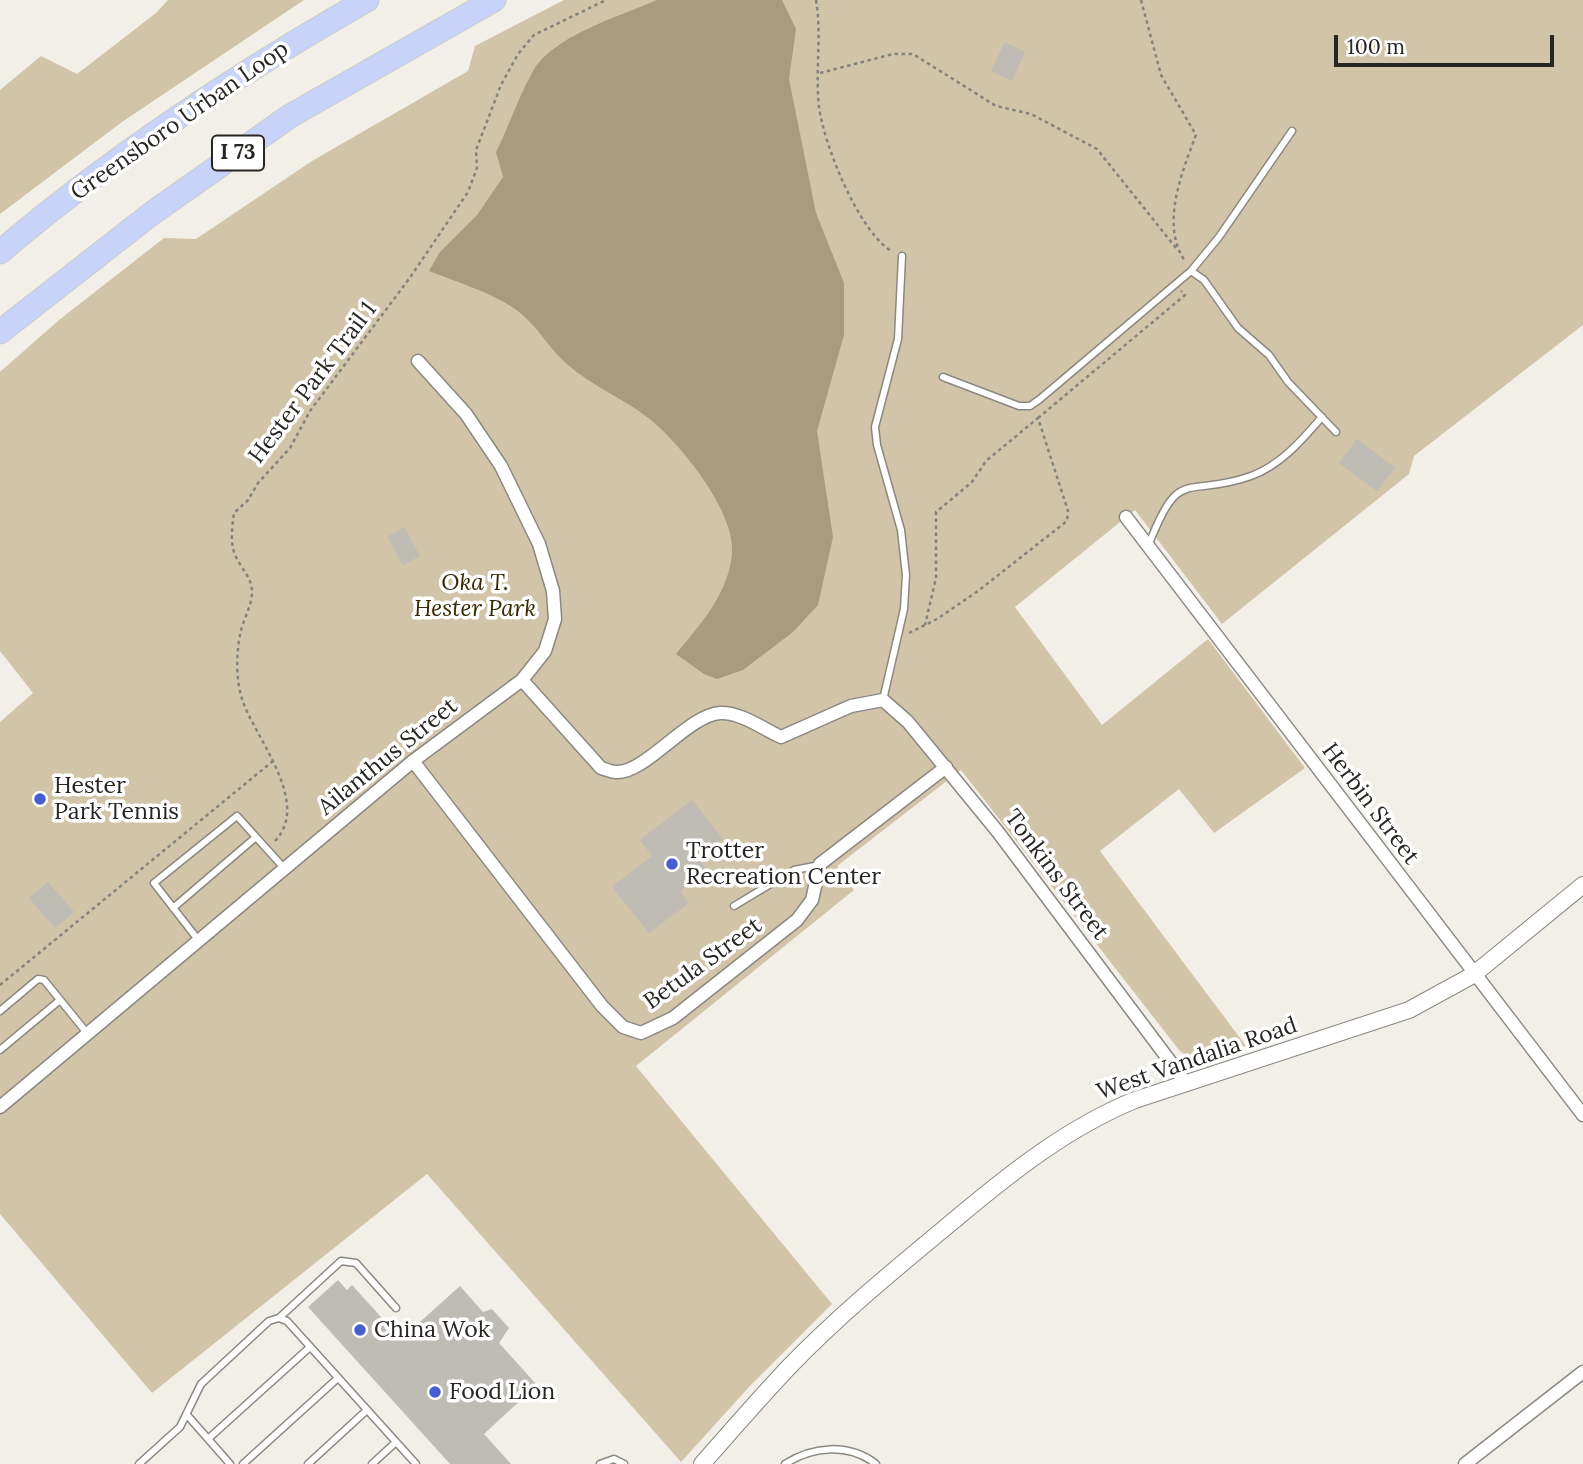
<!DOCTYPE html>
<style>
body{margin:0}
#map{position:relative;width:1583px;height:1464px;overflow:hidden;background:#f2efe8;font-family:Lora,serif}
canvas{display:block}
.scale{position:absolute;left:1334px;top:35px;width:220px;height:32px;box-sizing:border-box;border:4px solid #272623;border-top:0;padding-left:9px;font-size:21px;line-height:24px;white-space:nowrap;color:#272623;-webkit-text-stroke:5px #fff;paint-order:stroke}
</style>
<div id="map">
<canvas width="1583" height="1464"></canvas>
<div class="scale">100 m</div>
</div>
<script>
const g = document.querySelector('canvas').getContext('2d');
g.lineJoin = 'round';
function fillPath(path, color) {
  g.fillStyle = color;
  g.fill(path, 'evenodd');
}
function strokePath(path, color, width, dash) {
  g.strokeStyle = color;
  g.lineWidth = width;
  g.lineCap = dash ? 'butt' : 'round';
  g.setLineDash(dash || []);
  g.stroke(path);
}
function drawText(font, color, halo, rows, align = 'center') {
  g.font = font + ' Lora,serif';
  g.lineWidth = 7;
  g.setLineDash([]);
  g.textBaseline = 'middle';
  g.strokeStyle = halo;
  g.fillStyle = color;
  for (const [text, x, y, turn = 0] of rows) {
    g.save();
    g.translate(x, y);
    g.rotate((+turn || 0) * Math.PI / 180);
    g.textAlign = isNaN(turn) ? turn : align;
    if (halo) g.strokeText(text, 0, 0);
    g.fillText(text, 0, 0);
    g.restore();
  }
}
fillPath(new Path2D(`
 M168,0H304L122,122L0,214V90L41,56L77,74L156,13Z
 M564,0H1583V325L1414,456L1409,474L1222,624L1135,510L1015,607L1102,725L1208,639L1305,768L1214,833L1179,789L1100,851L1246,1046C1223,1053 1199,1069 1179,1050L961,770L837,866L854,890L636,1066L832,1304L749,1387L681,1462L427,1174L152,1393L0,1214V722L33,693L0,651V372L59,320L164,238L196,239L312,161L468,71L475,46Z`), '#d2c4a9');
fillPath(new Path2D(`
 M657,0H782L796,29L789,79L816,213L844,283V335L817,431L833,537L818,605L793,632L743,670L717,679L704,674L676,654C700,625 729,593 732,553C736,512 678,440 647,417C621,397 590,385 567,364C545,345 538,324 512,307C488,291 456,282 429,271L440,252L477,215L503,177L496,152C509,126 518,98 532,73C551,36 621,16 657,0Z`), '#aa9b7f');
fillPath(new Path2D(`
 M1005,42L1025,52L1012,81L991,71Z
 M1357,439L1395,468L1377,491L1339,463Z
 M404,527L420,556L403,565L387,537Z
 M692,800L723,839L698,858L707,870L680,891L689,903L649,933L612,887L652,856L640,840Z
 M48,882L74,912L55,928L29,898Z
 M338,1280L347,1290L352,1285L401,1339L460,1286L483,1312L492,1309L509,1328L499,1343L537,1385L484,1434L511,1464H450L308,1307Z`), '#bfbbb5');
const service = new Path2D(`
 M1191,271L1204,280L1238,328L1269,355L1288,382L1336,432
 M943,377L1019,406H1030L1040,399L1191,271L1219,237L1292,131
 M1149,544C1180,464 1186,499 1251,476C1281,465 1302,440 1322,417
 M883,700L904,609L906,575L901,530L877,445L875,427L898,339L902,256
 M734,906L794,870L820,865
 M173,908L256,837
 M199,941L154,883L237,816L284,868
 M0,1011L38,979L44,980L87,1033
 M0,1050L60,1000
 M279,1318L341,1261L356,1263L396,1308
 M187,1415L230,1464
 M208,1439L310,1347
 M139,1464L180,1427L201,1384L269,1321L279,1318L287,1321L416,1464
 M243,1464L338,1378
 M308,1464L367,1410
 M372,1464L396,1442
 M600,1464L614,1459L624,1464
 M785,1464C813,1446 849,1443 876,1464`);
const minor = new Path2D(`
 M1126,517L1583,1115
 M522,680L601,768C605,769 611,772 616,772C645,774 688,715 720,713C741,712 763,729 781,737L851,706L883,700L908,722L998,832L1187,1084
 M413,761L602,1006L623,1027L641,1033L673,1018L797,920L812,900L820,864L946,767
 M0,1107L413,761L522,680L545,651L555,619L553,591L539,544L501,466L466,414L418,361
 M1465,1464L1583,1372`);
const tertiary = new Path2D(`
 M702,1464C730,1432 758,1400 787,1369C840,1314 900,1265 958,1217C1013,1171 1069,1127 1135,1100L1409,1010L1473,975L1583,885`);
const motorway = new Path2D(`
 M0,252C113,156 239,73 367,0
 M0,332L151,214L290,116L494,0`);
strokePath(service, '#8b8882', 9);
strokePath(minor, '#8b8882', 15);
strokePath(tertiary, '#8b8882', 18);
strokePath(motorway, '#cbcbca', 25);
strokePath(new Path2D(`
 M816,0C822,35 815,72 819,107C824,145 859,233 893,252
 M1141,0L1161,75L1196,135C1182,172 1160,225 1185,261
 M820,73L893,54H913L996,106L1031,114L1097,149L1176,248
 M1038,418L1185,295L1181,291
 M909,633L937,619L978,591L1067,521L1068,511L1038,418L986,461L972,482L936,512V578L925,625
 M275,841C312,802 254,737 242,699C236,680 236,655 240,635C242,622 251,608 252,594C253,578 241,569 235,555C230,542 232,527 234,513L248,500L258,483L290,448L310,411L409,279L468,192L477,168L476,150L501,85L518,54L534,35L606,0
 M0,985L273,761`), '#84827d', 2.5, [3.5, 3.5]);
strokePath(service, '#fff', 6);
strokePath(minor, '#fff', 12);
strokePath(tertiary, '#fff', 16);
strokePath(motorway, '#c7d3f9', 23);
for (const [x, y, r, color] of [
 [40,799,7,"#475ed2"],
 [672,864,7,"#475ed2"],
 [360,1330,7,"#475ed2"],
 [435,1392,7,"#475ed2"]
]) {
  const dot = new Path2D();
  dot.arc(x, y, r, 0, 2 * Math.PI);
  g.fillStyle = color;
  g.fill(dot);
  strokePath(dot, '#fff', 2.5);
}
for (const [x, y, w] of [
 [238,153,52]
]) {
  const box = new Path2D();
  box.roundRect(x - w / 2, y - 17.5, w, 35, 5);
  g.fillStyle = '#fff';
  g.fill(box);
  strokePath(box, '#272623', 2);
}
drawText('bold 21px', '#272623', null, [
 ["I 73",238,153]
]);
drawText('23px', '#272623', '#fff', [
 ["Greensboro Urban Loop",180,121,-35],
 ["Hester Park Trail 1",313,383,-53],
 ["Ailanthus Street",388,757,-39],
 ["Herbin Street",1370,804,53],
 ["Tonkins Street",1056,875,53],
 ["Betula Street",703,964,-36],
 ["West Vandalia Road",1197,1059,-19]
]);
drawText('italic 23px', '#392801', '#fff', [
 ["Oka T.",475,583],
 ["Hester Park",475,609]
]);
drawText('23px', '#272623', '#fff', [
 ["Hester",54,786],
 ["Park Tennis",54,812],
 ["Trotter",686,851],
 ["Recreation Center",686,877],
 ["China Wok",374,1330],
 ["Food Lion",449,1392]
], 'left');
</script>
